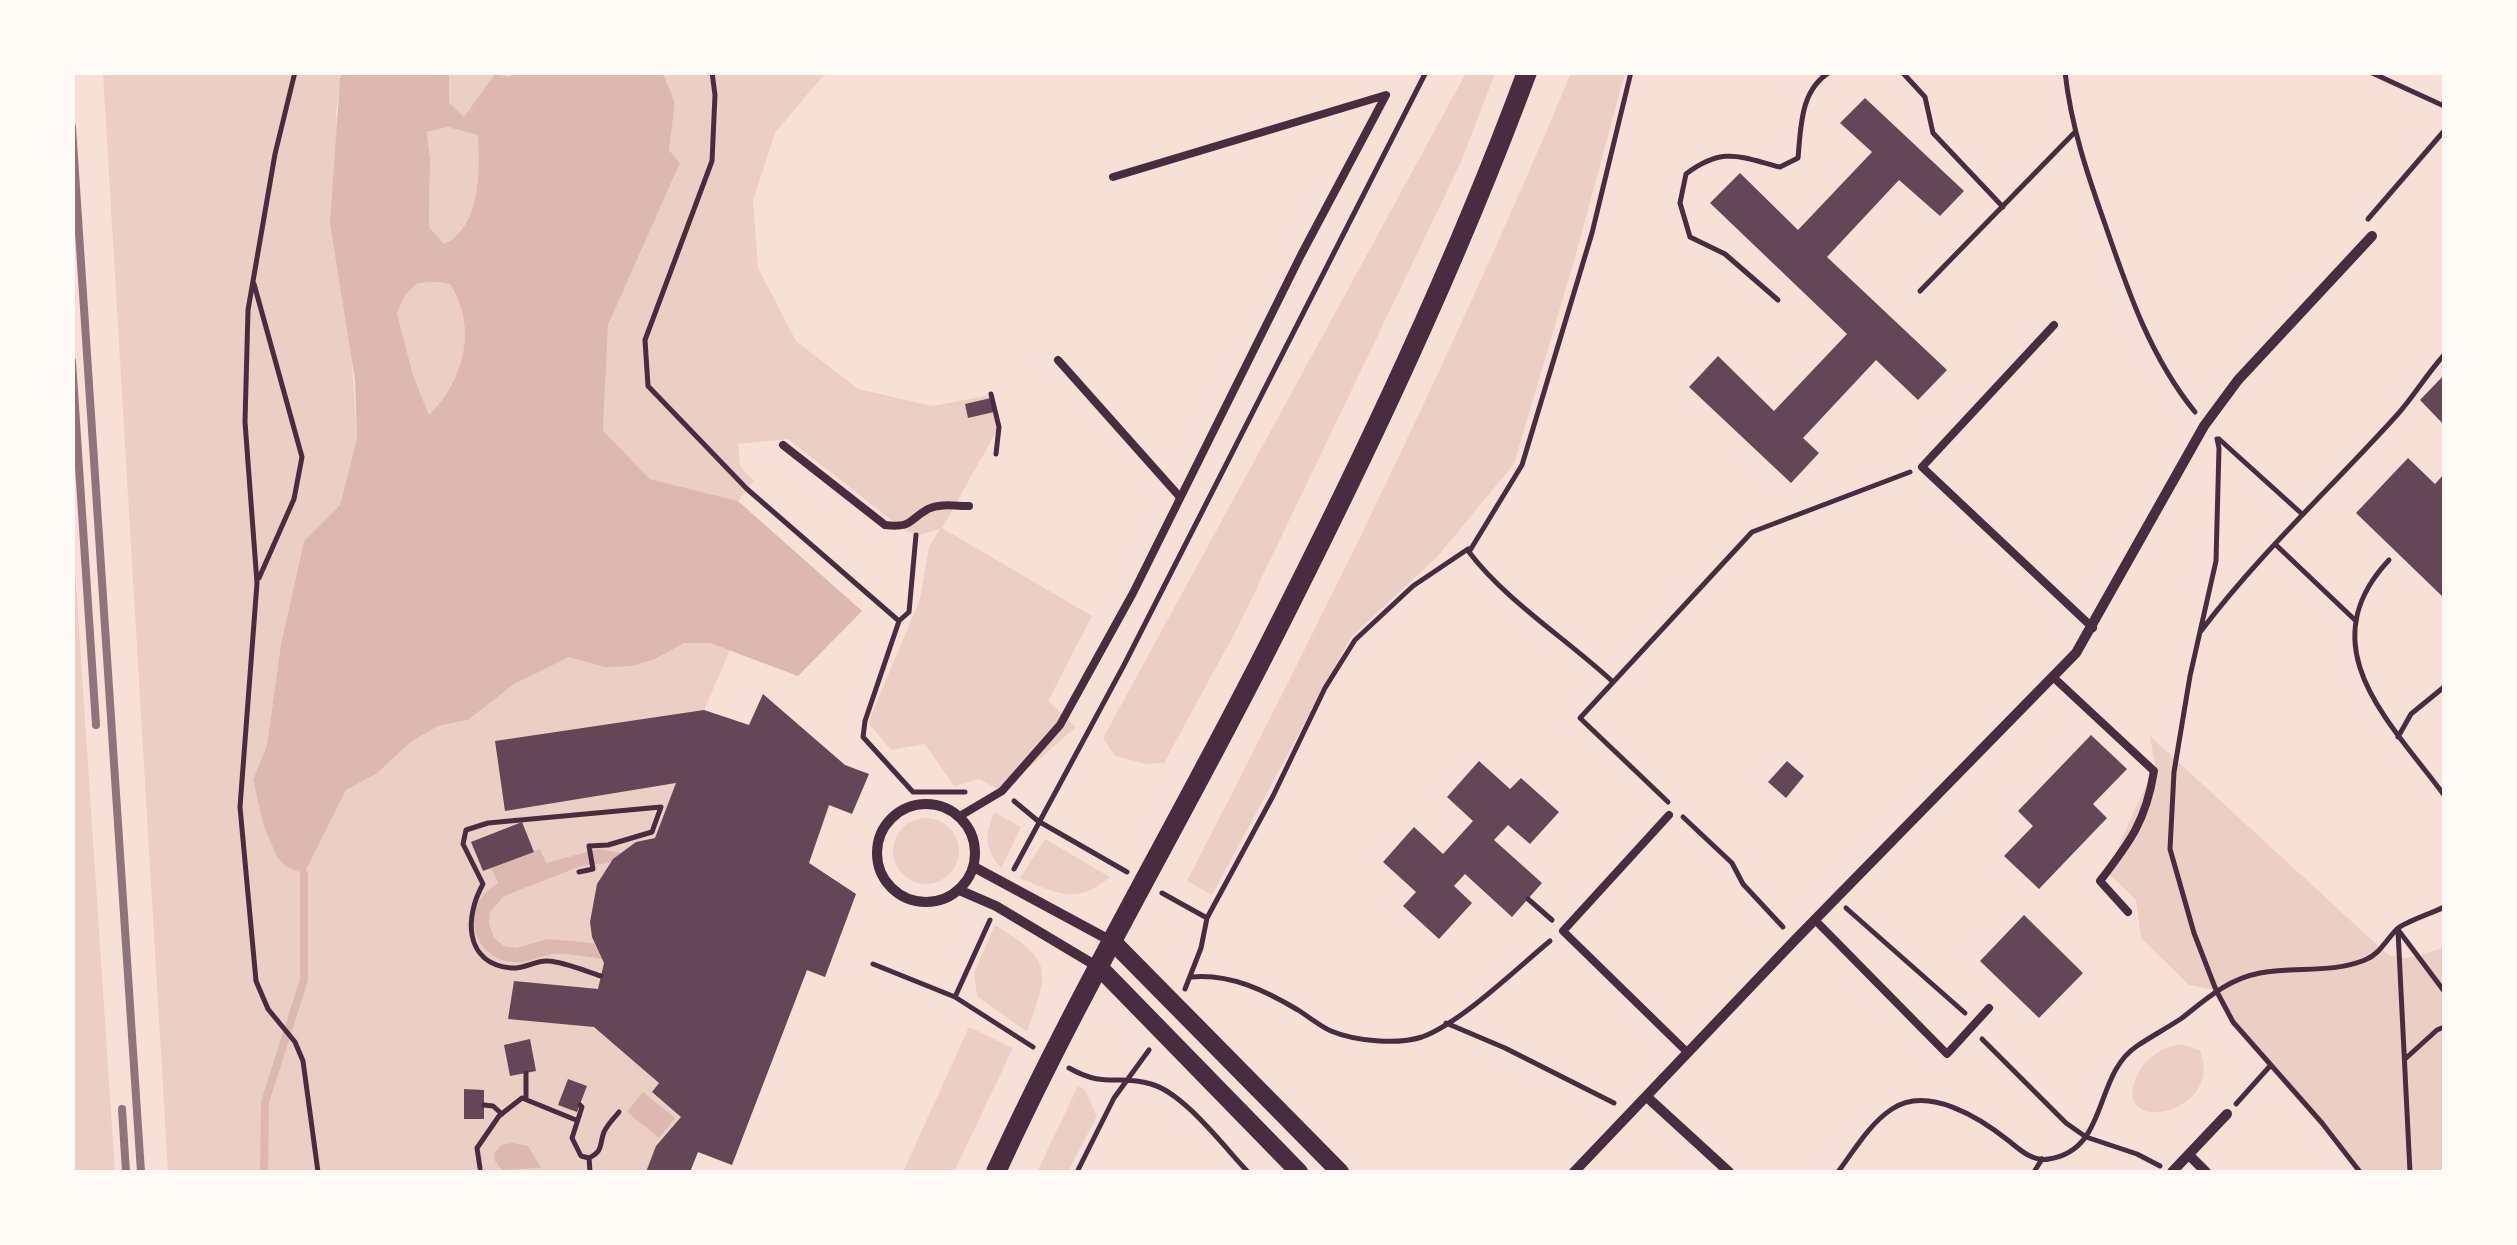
<!DOCTYPE html>
<style>
body{margin:0}
#map{position:relative;width:2517px;height:1245px;overflow:hidden;background:#f7e1d7;font-family:"PT Sans Narrow",sans-serif}
canvas{display:block}
.frame{position:absolute;inset:0;border:75px solid #fffaf5;pointer-events:none}
</style>
<div id="map">
<canvas width="2517" height="1245"></canvas>
<div class="frame"></div>
</div>
<script>
const g = document.querySelector('canvas').getContext('2d');
g.lineJoin = 'round';
function fillPath(path, color) {
  g.fillStyle = color;
  g.fill(path, 'evenodd');
}
function strokePath(path, color, width, dash) {
  g.strokeStyle = color;
  g.lineWidth = width;
  g.lineCap = dash ? 'butt' : 'round';
  g.setLineDash(dash || []);
  g.stroke(path);
}
fillPath(new Path2D(`
 M103,73H342L336,112L357,438L340,505L304,541L281,644L267,745L253,780L263,824L304,874L346,790L376,774L411,742L438,726L468,720L514,684L538,669L569,657L633,666L655,659L684,643H710L730,650L704,710L749,725L763,694L845,765L809,863L856,894L825,977L807,971L732,1165L698,1152L690,1172H168Z
 M449,73H514L510,77L495,75L464,118L449,103Z
 M663,73H831L822,77L775,133L753,200L758,268L796,341L858,389L932,406L991,395L999,427L942,528L1092,616L1048,701L1076,727L1002,791L979,779L954,786L925,744L891,750L868,723L920,599L929,547L940,529L916,536L904,530L788,439L738,444L740,466L754,481L738,501L650,479L603,431L608,325L680,163L669,150L675,103Z
 M1466,73H1495L1461,162L1238,627L1164,763L1146,764L1115,756L1103,738Z
 M1571,73H1625L1576,254L1514,464L1437,557L1351,637L1212,895L1187,881C1324,616 1456,348 1571,73Z
 M448,127L478,134C479,170 482,226 444,244L429,228L430,159L427,132Z
 M438,282L450,284C479,329 463,379 429,416L413,375L397,313L405,295L418,283Z
 M73,538L115,1172H73Z
 M2150,736L2386,953C2405,964 2425,953 2444,947V1172H2360C2314,1112 2252,1056 2216,990L2189,985L2141,938L2136,900L2107,872L2155,765Z
 M994,812L1021,827L1001,868C984,848 985,836 994,812Z
 M893 851a33 33 0 1 1 66 0a33 33 0 1 1-66 0Z
 M1045,839L1110,877C1077,906 1056,893 1020,878Z
 M995,925C1054,961 1049,970 1027,1032L977,996L974,973Z
 M969,1027L1013,1048L954,1172H903Z
 M2182,1044L2200,1051C2226,1116 2105,1138 2138,1074C2147,1056 2163,1047 2182,1044Z
 M1078,1086L1085,1090L1097,1116L1068,1172H1037Z`), '#ebcfc5');
fillPath(new Path2D(`
 M514,72L663,73L675,103L669,150L680,163L608,325L603,431L650,479L738,501L862,611L798,676L710,643H684L655,659L633,666L605,667L569,657L514,684L468,720L438,726L411,742L376,774L346,790L304,874L285,866L277,857L263,824L253,780L267,745L281,644L304,541L340,505L357,438L355,380L330,223L340,79L342,73H449V103L464,117L495,74L510,77ZM448,127L478,135C479,170 482,226 444,244L429,227L430,159L427,132ZM438,282L450,284C478,328 464,380 429,415L413,375L397,313L405,295L418,283Z
 M540,849L546,863L598,849L621,853L610,863L581,866L504,896L490,912L489,924L494,938L504,946L516,948L548,939L594,943L602,959C586,957 570,953 554,954C543,955 534,960 523,962C499,966 474,947 474,922C475,904 483,892 498,883L491,868Z
 M643,1092L675,1118L659,1138L627,1112Z
 M512,1143L528,1146L541,1168L502,1170L495,1161L494,1153L502,1145Z`), '#dcb8b0');
strokePath(new Path2D(`
 M264,1172L265,1102L304,980V874`), '#dcb8b0', 8);
fillPath(new Path2D(`
 M1865,98L1964,191L1940,216L1899,180L1827,257L1947,370L1918,400L1876,360L1803,438L1819,453L1791,483L1689,387L1718,356L1774,411L1847,334L1710,203L1740,173L1798,230L1872,152L1840,123Z
 M2444,375V425L2420,400Z
 M991,398L994,412L968,418L965,404Z
 M2408,458L2435,484L2444,474V598L2356,513Z
 M763,694L845,765L869,774L852,814L829,805L809,863L856,894L825,977L807,970L732,1165L698,1152L690,1172H646L656,1146L681,1117L652,1092L659,1083L594,1027L508,1019L514,981L598,989L604,963L592,937L590,922L597,884L613,859L636,842L655,838L676,783L505,811L495,741L704,710L749,725Z
 M2091,735L2127,769L2093,804L2107,818L2039,889L2004,856L2033,826L2018,811Z
 M1479,761L1510,789L1521,778L1559,812L1530,844L1508,825L1494,840L1542,883L1512,917L1465,874L1454,886L1472,903L1439,939L1403,906L1416,892L1383,862L1414,827L1443,854L1473,821L1447,797Z
 M1787,761L1804,776L1786,798L1768,782Z
 M522,822L534,852L483,871L471,842Z
 M2024,915L2083,973L2039,1018L1980,961Z
 M530,1039L536,1071L510,1076L504,1045Z
 M568,1079L587,1086L577,1112L558,1105Z
 M464,1089L484,1090V1119H464Z`), '#644757');
strokePath(new Path2D(`
 M295,72L275,154L248,310L245,422L257,583L240,807L256,981L268,1009L295,1042L303,1061L318,1172
 M712,72L715,95L712,161L645,340L648,386L747,489L899,621L865,721L863,737L913,792H965
 M1902,72L1925,97L1933,133L2003,207
 M2065,72C2071,127 2088,176 2106,227C2129,294 2151,358 2195,412
 M2370,72L2444,106
 M2368,219L2444,131
 M254,284L302,457L294,499L259,578
 M1920,291L2075,132
 M1778,300L1725,254L1690,237L1680,203L1686,174C1723,146 1740,157 1780,167L1798,158C1801,127 1800,90 1830,72
 M991,394L999,427L996,454
 M2217,439L2219,448L2216,561L2190,676L2174,772L2170,849L2194,933L2216,990L2233,1022L2322,1123L2360,1172
 M2219,439L2302,514
 M2275,544L2356,621
 M1469,552C1506,601 1568,640 1613,682
 M2389,560C2307,647 2391,723 2444,795
 M900,620L909,612L916,535
 M2201,631C2260,553 2332,487 2397,415C2414,396 2426,375 2444,355
 M2398,737L2411,714L2444,687
 M1014,801L1038,821L1127,872
 M1668,802L1580,718L1752,532L1910,472
 M1683,817L1732,863L1743,884L1783,927
 M1014,869L1124,665L1426,72
 M579,872L593,869L589,846L608,845L652,832L661,807L488,823L466,830L463,844L483,884C465,916 463,963 511,968C525,969 536,960 548,961C565,962 585,971 601,976
 M1162,893L1207,918
 M1528,899L1552,920
 M1846,908L1965,1013
 M2398,931L2410,1172
 M2399,931L2444,991
 M873,964L955,997L1033,1047
 M1191,977C1230,973 1266,991 1298,1010C1309,1017 1320,1026 1331,1031C1355,1041 1397,1045 1422,1037C1462,1022 1516,969 1550,941
 M1185,989L1201,948L1207,918L1273,796L1325,688L1355,640L1413,586L1468,549L1469,552L1522,465L1592,233L1631,72
 M955,997L990,920
 M1446,1023L1505,1048L1614,1103
 M1982,1039L2066,1123L2086,1137L2137,1154L2160,1166
 M2405,1059L2437,1030L2444,1027
 M1069,1068C1106,1089 1117,1074 1151,1084C1184,1093 1224,1147 1248,1172
 M526,1073V1099
 M2236,1104L2270,1066
 M484,1105L493,1106L502,1114
 M580,1105L582,1107L572,1138L581,1156L589,1158
 M480,1168L477,1148L499,1116L522,1098L576,1120
 M590,1172L589,1158C604,1150 599,1145 604,1132C607,1125 614,1118 619,1112
 M1077,1172L1114,1098L1149,1050
 M1838,1172C1853,1152 1870,1123 1892,1109C1928,1085 1980,1118 2009,1141C2020,1150 2033,1162 2049,1159C2109,1150 2093,1075 2137,1046C2152,1036 2167,1028 2182,1018C2206,999 2228,979 2260,973C2295,966 2330,974 2365,960C2380,954 2386,940 2397,929C2404,922 2433,913 2444,907
 M2034,1172L2042,1159`), '#4a2c40', 5);
strokePath(new Path2D(`
 M2054,325L1922,467L2093,628
 M1058,360L1179,496
 M783,445L885,525C912,528 907,521 928,509C940,503 956,506 969,506
 M2053,677L2154,771C2146,821 2130,842 2100,881L2128,912
 M1669,815L1563,931L1688,1053
 M960,816L1002,791L1060,725L1133,593L1301,255L1386,95L1113,177
 M1815,920L1947,1054L1989,1008`), '#4a2c40', 8);
strokePath(new Path2D(`
 M877 853a49 49 0 1 1 98 0a49 49 0 1 1-98 0Z
 M974,867L1113,942
 M959,890L996,906L1098,967
 M1647,1097L1729,1172
 M2189,1155L2206,1172
 M1574,1172L1795,940L2076,653L2204,426L2238,380L2372,236
 M2172,1172L2227,1114`), '#4a2c40', 10);
strokePath(new Path2D(`
 M1113,942L1340,1172
 M1100,968L1299,1172`), '#4a2c40', 18);
strokePath(new Path2D(`
 M996,1172C1078,993 1179,823 1268,647C1363,460 1454,269 1527,72`), '#4a2c40', 20);
strokePath(new Path2D(`
 M72,127L141,1172
 M72,361L96,725
 M122,1109L126,1172`), '#8f747c', 8);
</script>
